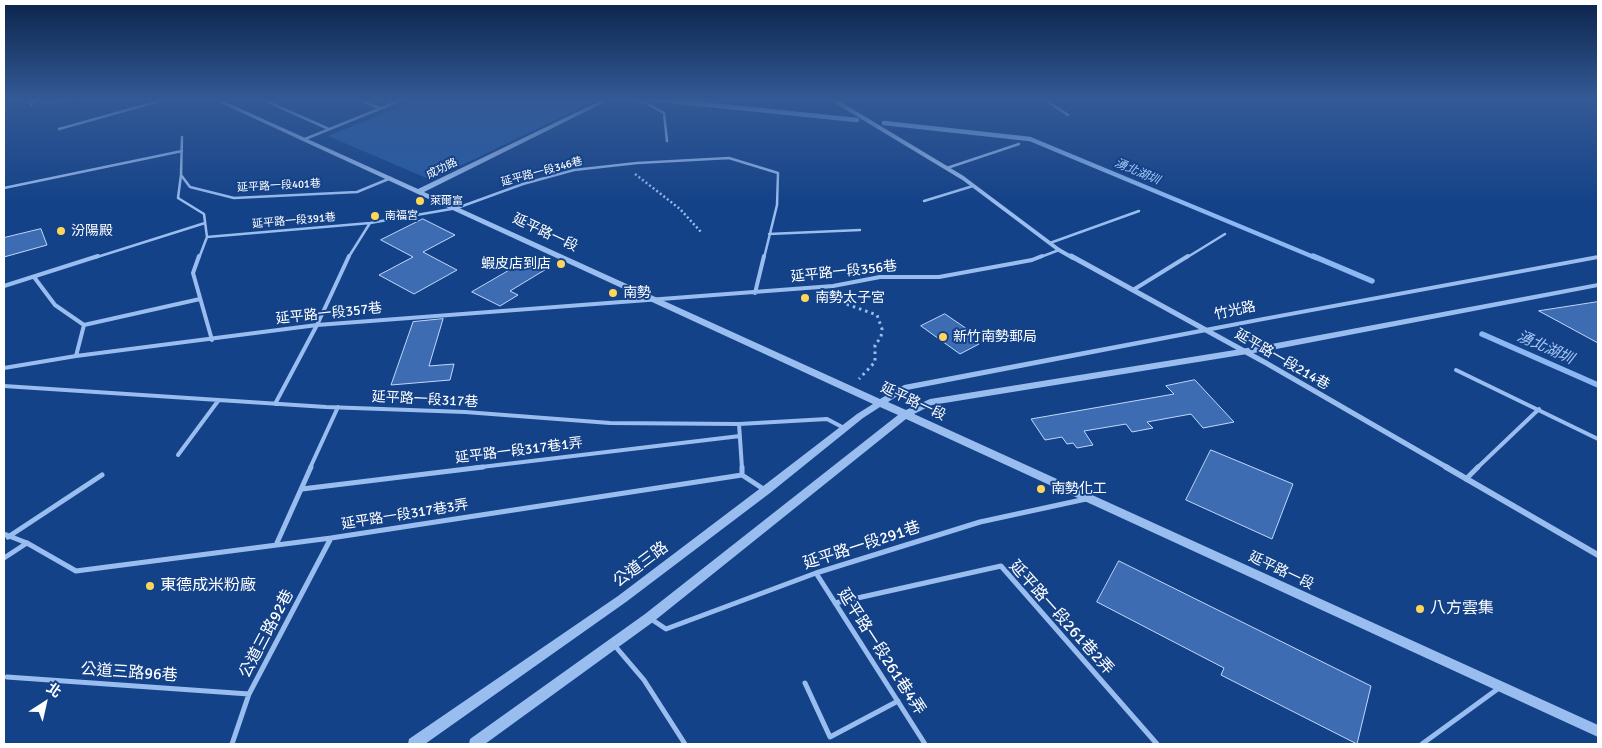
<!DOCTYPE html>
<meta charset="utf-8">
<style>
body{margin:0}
#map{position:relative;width:1602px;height:748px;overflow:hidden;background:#144288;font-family:Signika,"Noto Sans TC",sans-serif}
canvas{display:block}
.frame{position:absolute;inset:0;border:5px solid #fff;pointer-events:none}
.north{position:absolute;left:20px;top:678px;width:50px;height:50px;-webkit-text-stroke:4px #144288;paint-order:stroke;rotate:35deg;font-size:14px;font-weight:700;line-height:20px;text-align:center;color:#fff}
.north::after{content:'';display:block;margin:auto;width:18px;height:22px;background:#fff;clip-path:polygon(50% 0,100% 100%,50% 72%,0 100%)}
</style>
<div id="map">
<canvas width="1602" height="748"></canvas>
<div class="frame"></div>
<div class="north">北</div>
</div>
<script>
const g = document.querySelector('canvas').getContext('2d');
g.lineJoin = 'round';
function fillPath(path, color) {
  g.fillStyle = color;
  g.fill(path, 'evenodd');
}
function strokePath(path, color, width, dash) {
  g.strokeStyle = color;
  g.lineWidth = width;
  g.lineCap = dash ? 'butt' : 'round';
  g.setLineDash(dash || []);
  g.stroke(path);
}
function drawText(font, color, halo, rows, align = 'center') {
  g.font = font + ' Signika,"Noto Sans TC",sans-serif';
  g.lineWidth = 4;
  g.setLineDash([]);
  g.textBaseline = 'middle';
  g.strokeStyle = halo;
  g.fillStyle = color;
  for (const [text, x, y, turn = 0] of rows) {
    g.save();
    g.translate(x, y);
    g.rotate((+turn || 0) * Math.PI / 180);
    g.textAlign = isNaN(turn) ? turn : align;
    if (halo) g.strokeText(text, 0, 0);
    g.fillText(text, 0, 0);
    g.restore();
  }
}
fillPath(new Path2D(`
 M419,99H579L591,103L431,180L328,136Z`), '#265ba6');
strokePath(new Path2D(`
 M652,99L857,120
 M884,123L1030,139L1316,258`), '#8cb7f2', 4.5);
strokePath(new Path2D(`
 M1313,256L1372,281
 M1482,334L1598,385`), '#8cb7f2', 5.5);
const building = new Path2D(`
 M423,219L455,235L423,252L457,270L414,294L379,275L413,257L381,240Z
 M41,229L47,245L4,257V238Z
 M529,259L548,268L510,291L518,295L500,306L472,292Z
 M1598,302V343L1539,311Z
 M945,314L970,331L965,334L979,344L960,354L921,326Z
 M443,319L429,366L454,364L450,380L391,385L413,322Z
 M1195,380L1234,422L1203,428L1191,414L1147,422L1153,428L1132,432L1126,424L1084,431L1093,445L1077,448L1073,443L1067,444L1062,437L1045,440L1031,419L1174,394L1166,386Z
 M1211,450L1293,484L1272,539L1186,500Z
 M1119,561L1371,686L1357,744L1221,675L1224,668L1097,602Z`);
fillPath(building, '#3d6cb2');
strokePath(building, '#c0d8fb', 1);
strokePath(new Path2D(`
 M42,104L74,99
 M635,174L680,209L701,232`), '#9abdef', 2.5, [2, 2.5]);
strokePath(new Path2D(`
 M836,297L846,304L877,315L882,329L881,337L875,345V362L859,379`), '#9abdef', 3, [2.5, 4]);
strokePath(new Path2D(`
 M261,99L329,129
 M356,99L380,108
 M629,99L646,103L664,113L667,141
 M1044,99L1068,115
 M31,105L34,99
 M59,129L167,99
 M182,137L181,175L190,187L234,198L357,192L391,178
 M305,139L404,99
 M947,168L1019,144
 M181,175L178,198L204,214L207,237
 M4,188L182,151
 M924,201L973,186
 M769,234L860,230
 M207,237L370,223L457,208L523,184L574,170L637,163L729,158L778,173L777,205L764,258
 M1050,243L1139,211
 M94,258L205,223
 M199,258L207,237
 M348,258L370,223
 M1038,258L1059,250
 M1186,258L1225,234`), '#9abdef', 2.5);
strokePath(new Path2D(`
 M199,256L193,273L212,340
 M34,277L55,305L84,325
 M4,286L98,256
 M1133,290L1188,256
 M755,293L764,256
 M76,356L84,325L200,299
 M4,368L76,356L317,325L833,286L880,277H939L1032,260L1042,256
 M1456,370L1598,439
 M4,386L326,407L465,412L610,423L739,424L827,419L844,428
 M275,404L317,325L349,256
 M739,424L742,468
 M178,455L218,401
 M310,468L338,407
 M473,468L740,436
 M1477,468L1539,409`), '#9abdef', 4);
strokePath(new Path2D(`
 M742,475L765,490
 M1466,479L1478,467
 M302,489L483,467
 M4,534L27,543L76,571L331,538L742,475V467
 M8,537L102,475
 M276,545L311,467
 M4,558L27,543
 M816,573L925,744
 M835,603L1001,566L1157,744
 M651,619L666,629L816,573L980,522L1086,499
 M615,646L644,680L685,744
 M7,677L249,694
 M805,683L830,737L898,701
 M232,744L249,694L331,538
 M1422,744L1499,688`), '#9abdef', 5);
strokePath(new Path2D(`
 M832,99L963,178L1059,250L1073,258`), '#9abdef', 4);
strokePath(new Path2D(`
 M1071,256L1266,363L1448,468`), '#9abdef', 5);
strokePath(new Path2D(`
 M1446,467L1598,555`), '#9abdef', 6);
fillPath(new Path2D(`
 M212,99H219L418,189L604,99H611L424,192L880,399L904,385L1258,318L1598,255V259L1258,322L907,390L888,402L906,410L930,399L1266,345L1598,283V287L1266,351L932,405L914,414L1598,725V737L906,419L653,622L485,744H469L470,739L645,614L898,415L880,407L863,418L770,493L626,602L425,744H408L409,739L618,596L762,487L857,414L873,404Z`), '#9abdef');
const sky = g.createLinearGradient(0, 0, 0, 203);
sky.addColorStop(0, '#0b244b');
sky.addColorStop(0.49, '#345a96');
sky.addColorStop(1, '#345a9600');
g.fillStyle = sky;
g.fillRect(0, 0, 1602, 203);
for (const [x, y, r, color] of [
 [420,201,5,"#ffd658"],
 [375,216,5,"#ffd658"],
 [61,231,5,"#ffd658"],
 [561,264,5,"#ffd658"],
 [613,293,5,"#ffd658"],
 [805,298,5,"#ffd658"],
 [943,337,5,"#ffd658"],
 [1041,489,5,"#ffd658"],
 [150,586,5,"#ffd658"],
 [1420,609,5,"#ffd658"]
]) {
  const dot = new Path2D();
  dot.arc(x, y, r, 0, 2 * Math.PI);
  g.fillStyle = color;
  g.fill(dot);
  strokePath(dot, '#144288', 2);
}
drawText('11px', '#fff', '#144288', [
 ["成功路",442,169,-26],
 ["延平路一段346巷",542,172,-15],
 ["延平路一段401巷",279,186,-3],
 ["延平路一段391巷",294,221,-5]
]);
drawText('11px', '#fff', '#144288', [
 ["萊爾富",430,201],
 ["南福宮",385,216]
], 'left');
drawText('italic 12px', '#a6c7f6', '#144288', [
 ["湧北湖圳",1137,172,23]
]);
drawText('14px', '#fff', '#144288', [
 ["汾陽殿",71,231],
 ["蝦皮店到店",551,264,"right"],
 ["南勢",623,293],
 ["南勢太子宮",815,298],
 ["新竹南勢郵局",953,337],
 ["南勢化工",1051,489]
], 'left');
drawText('14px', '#fff', '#144288', [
 ["延平路一段",545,233,25],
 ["延平路一段356巷",844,272,-6],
 ["竹光路",1235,311,-12],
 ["延平路一段357巷",329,314,-6],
 ["延平路一段214巷",1282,360,30],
 ["延平路一段317巷",425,400,3],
 ["延平路一段",913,402,25],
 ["延平路一段317巷1弄",519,451,-7],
 ["延平路一段317巷3弄",405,515,-9],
 ["延平路一段",1281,571,25]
]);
drawText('italic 15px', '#a6c7f6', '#144288', [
 ["湧北湖圳",1545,348,24]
]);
drawText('16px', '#fff', '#144288', [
 ["延平路一段291巷",862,546,-18],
 ["公道三路",641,565,-37],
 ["延平路一段261巷2弄",1061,618,48],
 ["公道三路92巷",267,634,-62],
 ["延平路一段261巷4弄",881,652,57],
 ["公道三路96巷",129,673,4]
]);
drawText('16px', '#fff', '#144288', [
 ["東德成米粉廠",160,586],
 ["八方雲集",1430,609]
], 'left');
</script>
